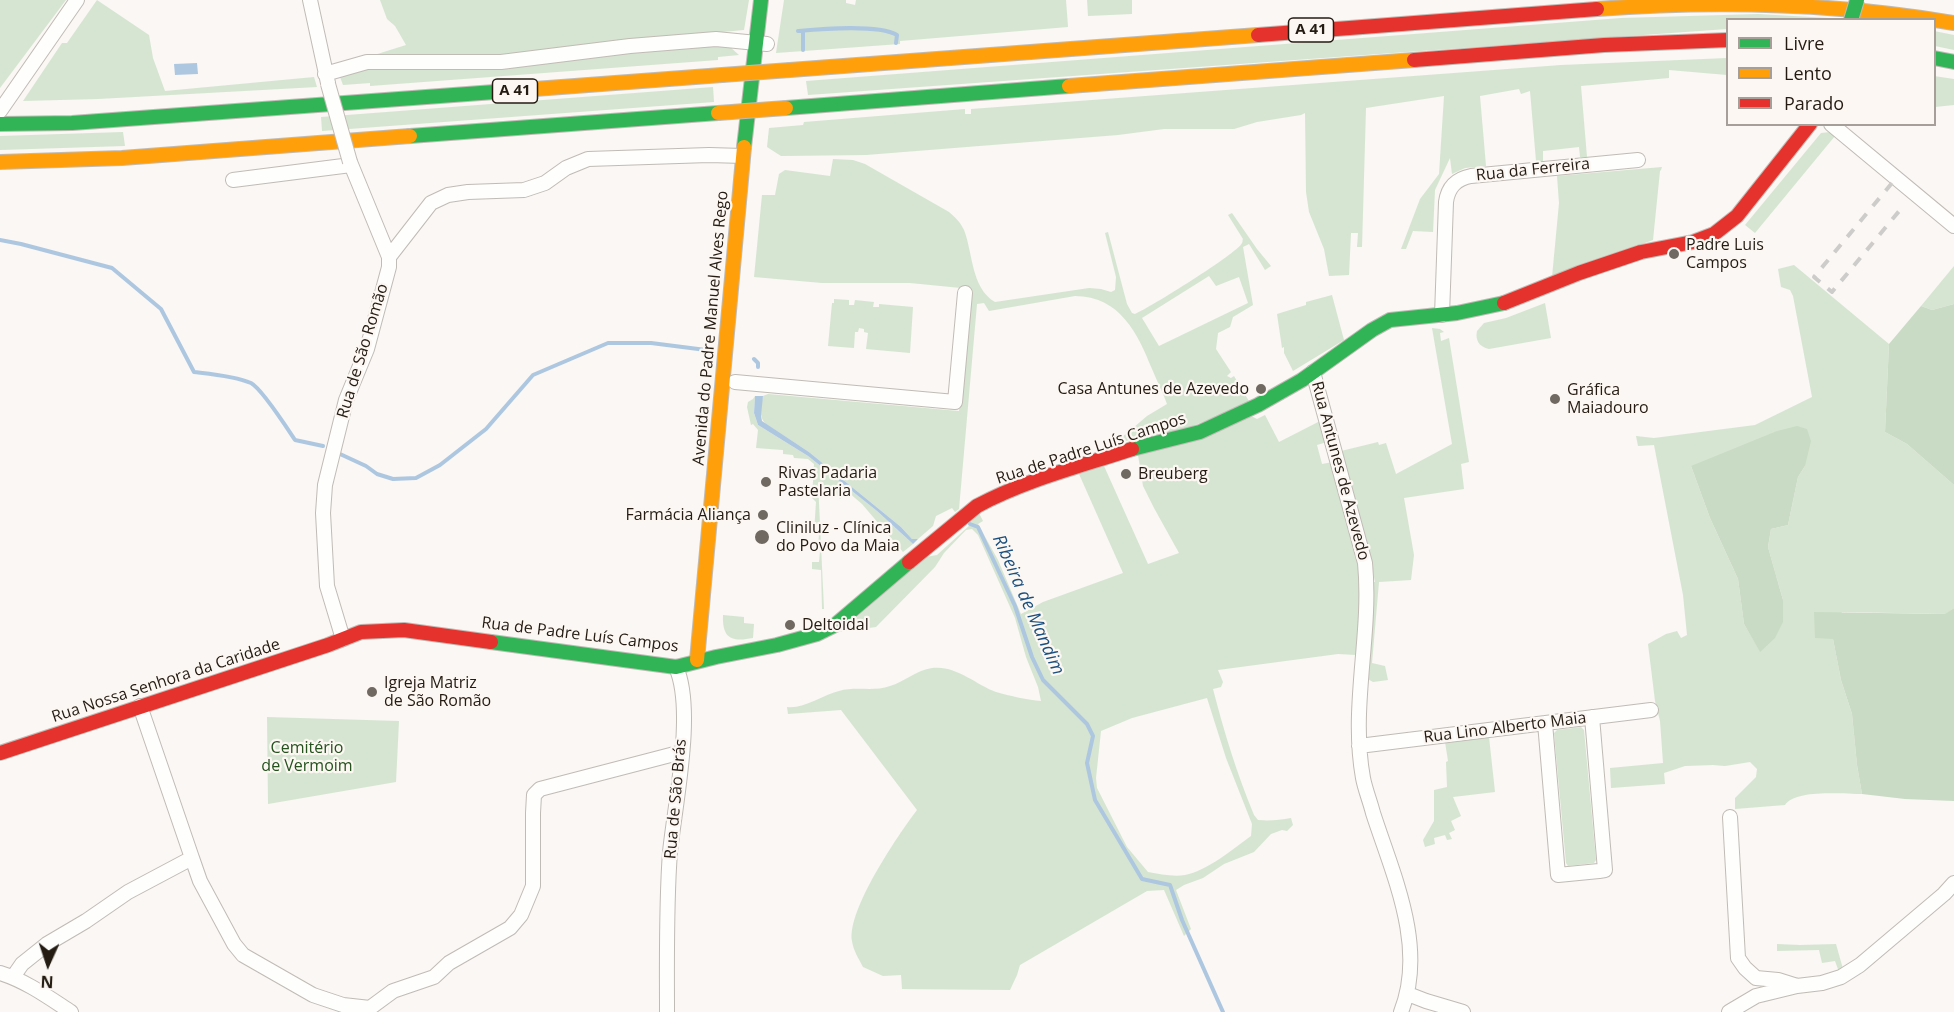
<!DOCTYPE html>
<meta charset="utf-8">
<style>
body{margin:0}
#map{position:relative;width:1954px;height:1012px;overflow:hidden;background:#faf7f4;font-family:"Open Sans",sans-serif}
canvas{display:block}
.legend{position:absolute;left:1726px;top:18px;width:210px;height:108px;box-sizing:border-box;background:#fcf7f2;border:2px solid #a69f99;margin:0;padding:8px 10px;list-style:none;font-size:18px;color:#241c13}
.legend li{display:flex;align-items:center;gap:12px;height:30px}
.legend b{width:30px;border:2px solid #a69f99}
.north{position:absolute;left:18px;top:934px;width:60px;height:60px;-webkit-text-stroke:4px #fcf7f2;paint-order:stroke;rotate:183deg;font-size:16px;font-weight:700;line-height:24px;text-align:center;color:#241c13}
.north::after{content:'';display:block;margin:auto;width:21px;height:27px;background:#241c13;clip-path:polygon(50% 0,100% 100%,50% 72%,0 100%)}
</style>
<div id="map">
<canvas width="1954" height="1012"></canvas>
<ul class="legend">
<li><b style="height:8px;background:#30b455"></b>Livre</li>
<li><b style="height:8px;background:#ff9f0a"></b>Lento</li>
<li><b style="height:8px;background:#e5322d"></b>Parado</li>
</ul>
<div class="north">N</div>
</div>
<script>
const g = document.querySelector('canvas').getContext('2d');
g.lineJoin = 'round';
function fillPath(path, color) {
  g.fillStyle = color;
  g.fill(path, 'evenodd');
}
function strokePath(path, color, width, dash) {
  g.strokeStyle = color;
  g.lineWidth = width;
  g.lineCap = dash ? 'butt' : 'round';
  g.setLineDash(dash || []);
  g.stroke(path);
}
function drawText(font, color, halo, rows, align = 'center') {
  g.font = font + ' "Open Sans",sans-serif';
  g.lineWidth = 4.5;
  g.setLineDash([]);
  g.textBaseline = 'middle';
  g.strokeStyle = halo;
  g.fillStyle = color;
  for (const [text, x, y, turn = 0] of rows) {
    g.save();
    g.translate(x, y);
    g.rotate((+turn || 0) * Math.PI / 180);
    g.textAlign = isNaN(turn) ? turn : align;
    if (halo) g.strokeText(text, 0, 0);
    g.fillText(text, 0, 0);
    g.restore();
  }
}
fillPath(new Path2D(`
 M0,0H66L0,88Z
 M97,0L149,35L153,58L165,91L314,77L317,87L98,99L23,101L62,43H67Z
 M380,0H749L744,30L689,35L502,57L371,56L406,45L395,26L387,19Z
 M784,0H846V3L855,5L856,0H1066L1068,27L900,41V44L776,53Z
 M1087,0H1132V14L1088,16Z
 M1758,14L1846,19L1728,20L1727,29L808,95L806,81L1621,18Z
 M1934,31L1954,35V50L1935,46Z
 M710,43L729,46L739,55L718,57V60L370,86V83L343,85L340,77L355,69Z
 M1727,58V75L1669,70V78L1581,86L1587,157H1580L1579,147L1543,151V161H1536L1530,91L1521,94L1519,89L1480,96L1486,166L1465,168L1452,174L1450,158L1435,190L1433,232L1413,231L1406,249H1401L1420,199L1439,174L1444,96L1366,108L1362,247H1357L1358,233H1351L1349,275L1329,276L1324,249L1309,212L1306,192L1305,113L1301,115L1257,122L1234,129H1164L1118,135L866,155L781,156L767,147L769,128L803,125L804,122L965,109V114H971V109L1561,65Z
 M1934,76L1954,79V105L1935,107Z
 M713,87L714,102L322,131L321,117Z
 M123,132L125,146L0,150V136Z
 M1830,132L1835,136L1755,233L1745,225L1821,133Z
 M833,159L853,160L865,164L949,212C955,217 961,223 964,230C973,253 971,288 995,302L1089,288L1101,289L1111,292L1115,290L1116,277L1105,233L1108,232L1127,304L1132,313L1135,314C1149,308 1238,253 1242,243C1243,242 1242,240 1243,239L1228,215L1232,213L1257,249L1271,266L1265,270L1249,244L1243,247L1253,305L1233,317L1230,327L1218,333L1216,349L1231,372L1227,376L1231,378L1234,376L1250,403L1185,429L1125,441L1106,447L1126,434L1147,416L1167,404C1163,393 1157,381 1152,369C1138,334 1120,296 1075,296L989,311L984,303L977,304L959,509L955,512L952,508L936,516L933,526L918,539H912L901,527L809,452L766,424C758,417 761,405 763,396L768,394L959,411L971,289L910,283H822L754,277L762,195H775L779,174L785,170L830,176ZM1209,276L1216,286L1239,277L1248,303L1159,346L1142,318Z
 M1662,167L1661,170L1660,171L1653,240L1552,277L1559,203L1557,176Z
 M1794,265L1889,344L1885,432L1907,444L1954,485V608L1946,614L1842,612L1833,639L1841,680L1852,714L1857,765L1862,794C1844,794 1795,789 1785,805L1735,809V798L1756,777L1757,769L1750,762L1725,766L1713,765L1685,766L1664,773L1665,784L1611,788L1610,768L1663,763L1660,721L1655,701L1648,644L1666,634L1677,631L1681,638L1687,635L1683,595L1654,445L1638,446L1636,436L1654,438L1755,425L1812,397L1793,296L1790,290L1781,287L1778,269ZM1691,466H1805L1798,477L1788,525L1771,529L1768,547L1783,600L1760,651L1744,624L1738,579L1710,518Z
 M1954,266V304L1932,310L1921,306Z
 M1332,295L1344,340L1293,371L1284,353V347L1282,348L1277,314L1306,305V302Z
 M834,299L849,300V305H854L855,300L874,302L873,307H879V304L913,307L910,353L866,349L868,333L864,332V329L859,328L858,332H855L854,348L828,346L832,303H834Z
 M1545,303L1551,338L1489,349C1479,347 1475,340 1477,331L1484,323L1506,318Z
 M1432,328L1440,329L1444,332L1440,333L1441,341L1449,338L1469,462L1461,464L1464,489L1404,498L1414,555L1411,580L1379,582L1372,663L1385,666L1388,680L1373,682L1366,678L1373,582H1375L1367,542L1341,451L1378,442L1379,445L1386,443L1396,474L1452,444Z
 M755,396L754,413L758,425L808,456L877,511L913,544L903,552L862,504L848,492L840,499L833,490L829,494L818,482L824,609H822L821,570L812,569V562H819L820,551L818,550L819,533L814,532L816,502L812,498L814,464L808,459L794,458L793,455L783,454V450L756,448L758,430L753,424L751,425L747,407L748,402L753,399Z
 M1265,415L1279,442L1322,420L1327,442L1317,445L1322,464L1333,462L1360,570L1361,592L1356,655L1338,654L1218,670L1223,682L1221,687L1213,689C1224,732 1237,774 1254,815L1258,820C1270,821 1280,820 1291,818L1293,825L1287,831L1282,830L1271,834L1254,852L1224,864L1203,878L1184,885L1176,890L1191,929L1184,936L1164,890L1147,891L1020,965L1017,975L1010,990L902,989L901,975L883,976L863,967C859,959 853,950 852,941C847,910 898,835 917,810L841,710L788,714L787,707C804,709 823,695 839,691C856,686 874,692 890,686C904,682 917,670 932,668C956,665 975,684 996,692C1010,696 1028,700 1041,701L1038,687L1026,657L1015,618L978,535L972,529L966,530L944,553L935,567L876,627L840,632L925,557L937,555L970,525V522L979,513L983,521L978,524L998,560L1021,614L1043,602L1123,573L1079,474L1104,466L1148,564L1179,553L1154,508L1143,486L1138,455L1251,416L1257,419ZM1207,698L1226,758L1252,824L1251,836C1233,849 1207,871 1185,875C1173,877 1160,874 1148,872L1127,847L1097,788L1096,778L1101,731L1132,718Z
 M723,615L744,617V623L754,624L753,638C732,642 722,639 723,615Z
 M267,717L399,721L396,782L268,804Z
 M1581,727L1584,730L1596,860L1594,863L1568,866L1566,863L1554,733L1557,730Z
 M1489,737L1495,792L1453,797L1461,816L1451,821L1455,830L1449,833L1452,839L1447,840L1445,835L1434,838L1435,844L1425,847L1423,840L1434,821V790L1447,787L1446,762L1448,761L1445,742Z
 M1777,944L1800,945L1836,944L1843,969L1839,972L1835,961L1822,963L1819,950L1777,951Z`), '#d6e5d1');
fillPath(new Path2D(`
 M1954,304V485L1907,444L1885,432L1889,344L1921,306L1932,310Z
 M1797,426L1807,429L1811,441L1805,466L1798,477L1788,525L1771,529L1768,547L1783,600V622L1775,638L1760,652L1744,624L1738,579L1710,518L1691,466L1777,431Z
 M1954,608V801L1905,799L1862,794L1857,765L1852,714L1841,680L1833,639L1815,638L1814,612L1945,614Z`), '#c9dbc4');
fillPath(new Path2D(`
 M197,63L198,74L175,75L174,64Z
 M755,396H763L761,416L762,421L809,452L901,527L912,539H918L913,544L877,511L808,456L758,425L754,413Z`), '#aec7e0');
strokePath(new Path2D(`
 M798,31C821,29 878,24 897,35L896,43
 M803,31V50
 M0,240L21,244L112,268L161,309L194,372C211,374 235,376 251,383C262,389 287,428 295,440L323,446
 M754,359L758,363V367
 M340,454L366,466L377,474L393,479L416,478L440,465L486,429L533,375L608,343H651L706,350
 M970,524L978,527L1015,606L1032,657L1043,680L1087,724L1093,736L1087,763L1095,800L1142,879L1170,885L1182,920L1223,1012`), '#aec7e0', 4);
const street = new Path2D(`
 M310,0L328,83
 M325,74L367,62H501L630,46L716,39L767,44
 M0,111L77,0
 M1831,124L1954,226
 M233,180L351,165
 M389,257L431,203L448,195L468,192L524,190L545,183L566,168L588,159L709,155L743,156
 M1442,315L1446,202C1448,187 1456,179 1471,176L1638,160
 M1313,372L1365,563C1372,634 1350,706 1363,778C1365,789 1370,801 1373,813C1393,875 1427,947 1401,1012
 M735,382L955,402L965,293
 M343,639L327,586L323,513L325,485L346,400L367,349L389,267V257L350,162
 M1545,723L1558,875L1599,871L1605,870L1592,717
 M1359,746L1651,710
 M1730,817L1738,958L1745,968L1756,978L1778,980L1797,986
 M192,858L200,881L234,944L243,955L313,995L343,1005L370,1008
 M0,973C26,981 48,997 71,1012
 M13,977L22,964L47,944L86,921L128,892L192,858L140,706
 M1408,994L1426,1001L1463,1012
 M370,1008L393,991L434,977L449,963L510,928L521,915L533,886V813L534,795L540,789L682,752
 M667,1012C667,959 666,905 670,852C675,803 695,710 676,667
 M1729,1012L1756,996L1797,986L1822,983L1841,977L1860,965L1944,894L1954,883`);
const fast = new Path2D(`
 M1934,58L1954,62
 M786,108L1069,86
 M0,124L72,123L508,91
 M410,136L718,113
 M744,147L761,0
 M1132,449L1200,432L1258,405L1302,380L1372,330L1390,320L1457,313L1504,303
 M491,642L676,667L716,657L777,645L817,634L835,625L909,562`);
const slow = new Path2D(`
 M1597,9C1717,0 1835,3 1954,23
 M790,70L1258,35
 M1069,86L1414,60
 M508,91L722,75
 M0,162L122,158L410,136
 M697,660L744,147`);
const jam = new Path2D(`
 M1258,35L1597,9
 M1414,60L1604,45L1728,40
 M1504,303L1579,273L1641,252L1693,242L1714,234L1737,216L1810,124
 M909,562L977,506C1025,480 1081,466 1132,449
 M0,753L328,645L361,632L404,630L491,642`);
strokePath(street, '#c1bbb5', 16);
strokePath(fast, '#c1bbb5', 16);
strokePath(slow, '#c1bbb5', 16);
strokePath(jam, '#c1bbb5', 16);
strokePath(street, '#fefefd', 14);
strokePath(fast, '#30b455', 14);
strokePath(slow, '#ff9f0a', 14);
strokePath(jam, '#e5322d', 14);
strokePath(new Path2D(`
 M1892,183L1814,277L1832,292L1905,204`), '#cecccb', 4, [10, 10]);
const streetBridge = new Path2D(`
 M328,84L350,162`);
const fastBridge = new Path2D(`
 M1851,20L1857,0`);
const slowBridge = new Path2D(`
 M722,75L790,70
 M718,113L786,108`);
strokePath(streetBridge, '#c1bbb5', 16, []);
strokePath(fastBridge, '#c1bbb5', 16, []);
strokePath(slowBridge, '#c1bbb5', 16, []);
strokePath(streetBridge, '#fefefd', 14);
strokePath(fastBridge, '#30b455', 14);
strokePath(slowBridge, '#ff9f0a', 14);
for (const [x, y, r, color] of [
 [1674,254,6,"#6f6962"],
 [1261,389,6,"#6f6962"],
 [1555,399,6,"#6f6962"],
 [1126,474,6,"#6f6962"],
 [766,482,6,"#6f6962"],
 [763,515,6,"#6f6962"],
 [762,537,8,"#6f6962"],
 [790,625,6,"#6f6962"],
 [372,692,6,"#6f6962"]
]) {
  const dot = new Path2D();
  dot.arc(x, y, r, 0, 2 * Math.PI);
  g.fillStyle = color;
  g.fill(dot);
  strokePath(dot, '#fcf7f2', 2);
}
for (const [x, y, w] of [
 [1311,30,45],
 [515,91,45]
]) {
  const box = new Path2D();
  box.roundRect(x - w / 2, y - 12, w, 24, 4.5);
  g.fillStyle = '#fcf7f2';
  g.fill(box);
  strokePath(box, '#241c13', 1.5);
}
drawText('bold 15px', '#241c13', null, [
 ["A 41",1311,30],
 ["A 41",515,91]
]);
drawText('16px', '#241c13', '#fcf7f2', [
 ["Rua da Ferreira",1533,170,-6],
 ["Avenida do Padre Manuel Alves Rego",711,328,-85],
 ["Rua de São Romão",363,351,-73],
 ["Rua de Padre Luís Campos",1091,449,-18],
 ["Rua Antunes de Azevedo",1340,471,75],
 ["Rua de Padre Luís Campos",580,635,7],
 ["Rua Nossa Senhora da Caridade",166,681,-18],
 ["Rua Lino Alberto Maia",1505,728,-7],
 ["Rua de São Brás",676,799,-85]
]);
drawText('16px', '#241c13', '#fcf7f2', [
 ["Padre Luis",1686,245],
 ["Campos",1686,263],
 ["Casa Antunes de Azevedo",1249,389,"right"],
 ["Gráfica",1567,390],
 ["Maiadouro",1567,408],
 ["Rivas Padaria",778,473],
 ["Pastelaria",778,491],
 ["Breuberg",1138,474],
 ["Farmácia Aliança",751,515,"right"],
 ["Cliniluz - Clínica",776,528],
 ["do Povo da Maia",776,546],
 ["Deltoidal",802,625],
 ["Igreja Matriz",384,683],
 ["de São Romão",384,701]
], 'left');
drawText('16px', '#23521d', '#fcf7f2', [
 ["Cemitério",307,748],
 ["de Vermoim",307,766]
]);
drawText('italic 18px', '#1a4f7f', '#fcf7f2', [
 ["Ribeira de Mandim",1028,605,66]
]);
</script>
